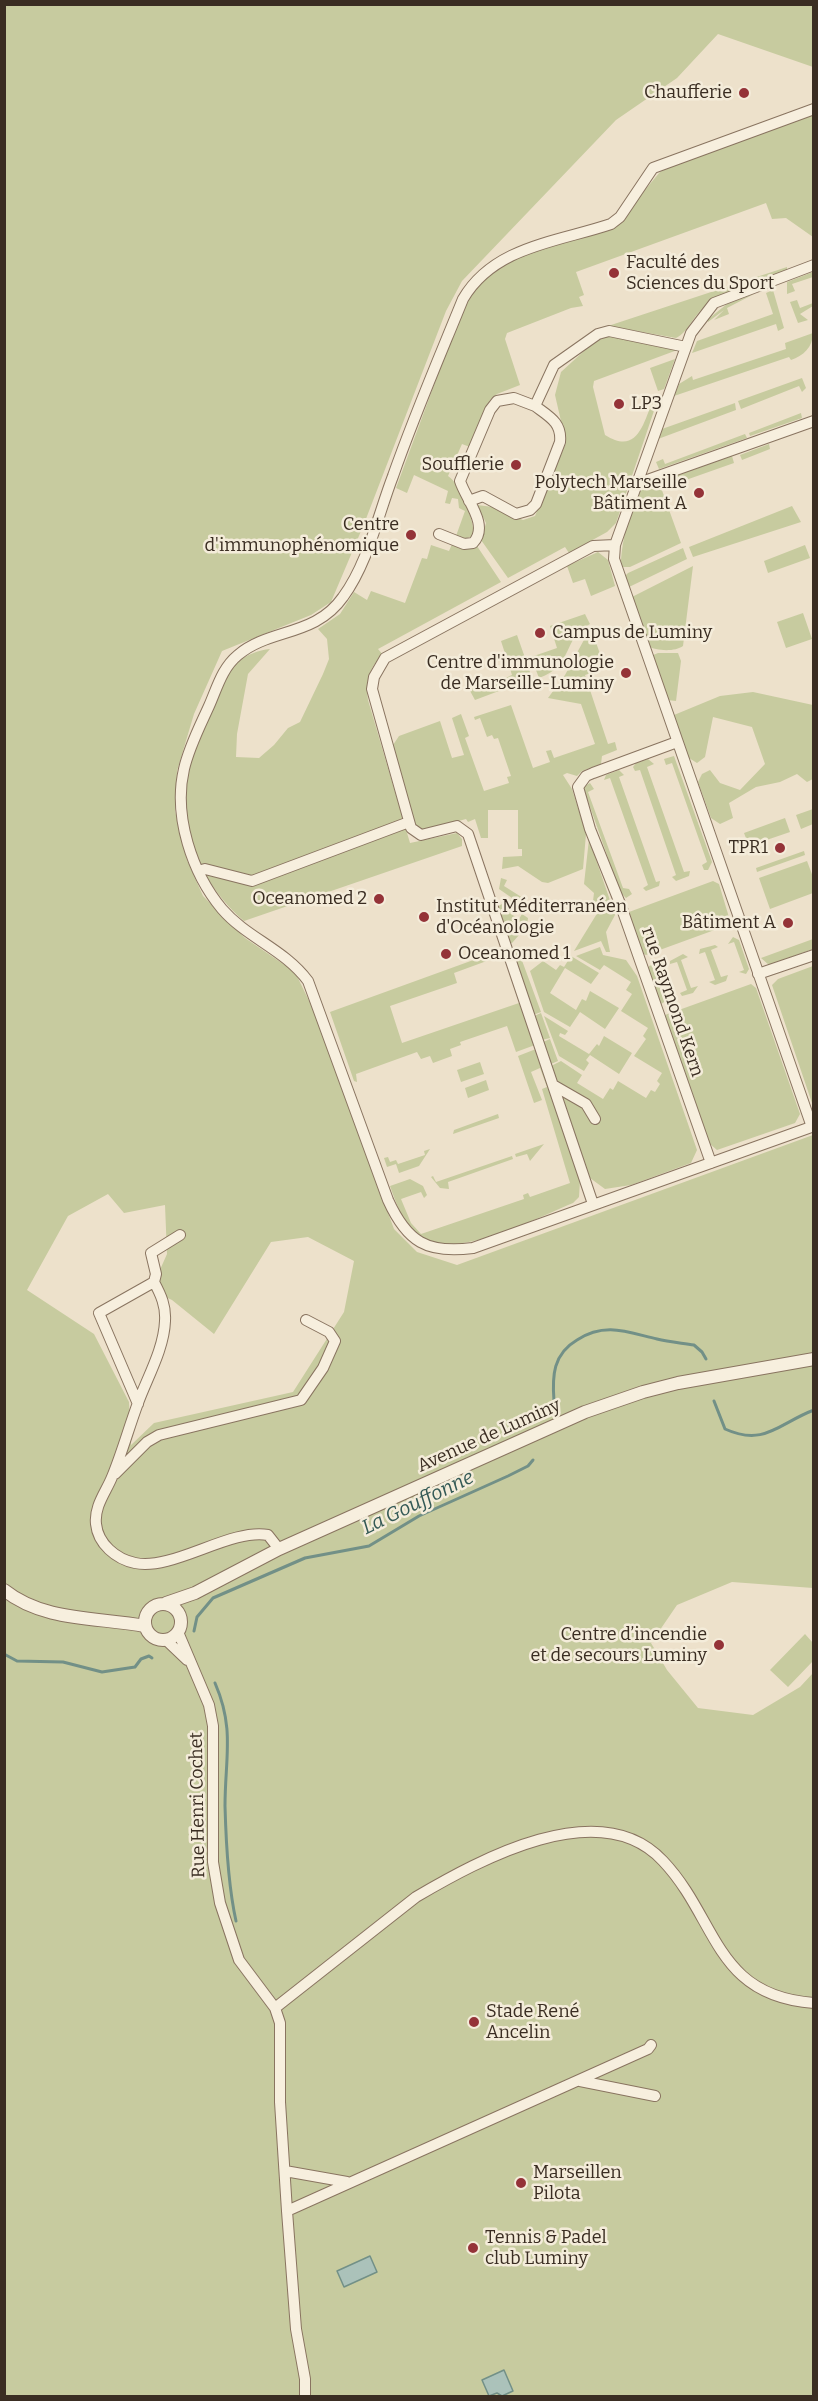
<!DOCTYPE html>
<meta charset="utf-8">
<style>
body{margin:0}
#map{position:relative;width:818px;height:2401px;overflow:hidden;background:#ede1cb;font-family:Bitter,serif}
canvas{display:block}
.frame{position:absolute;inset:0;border:6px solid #3a2d22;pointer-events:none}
</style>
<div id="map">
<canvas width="818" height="2401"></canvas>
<div class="frame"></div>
</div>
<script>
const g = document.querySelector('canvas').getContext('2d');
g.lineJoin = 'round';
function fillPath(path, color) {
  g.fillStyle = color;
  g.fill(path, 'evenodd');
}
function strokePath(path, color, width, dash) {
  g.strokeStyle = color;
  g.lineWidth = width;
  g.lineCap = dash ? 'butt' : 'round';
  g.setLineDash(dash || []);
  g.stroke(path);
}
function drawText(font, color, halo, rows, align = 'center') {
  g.font = font + ' Bitter,serif';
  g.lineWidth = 5;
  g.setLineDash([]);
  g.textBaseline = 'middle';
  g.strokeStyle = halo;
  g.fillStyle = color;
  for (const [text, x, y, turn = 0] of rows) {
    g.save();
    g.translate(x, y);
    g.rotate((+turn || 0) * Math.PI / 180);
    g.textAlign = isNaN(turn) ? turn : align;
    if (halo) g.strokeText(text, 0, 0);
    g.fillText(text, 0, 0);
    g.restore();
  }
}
fillPath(new Path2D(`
 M5,5H813V67L718,34L677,78L616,120L462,281L446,311L364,524L331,602L311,615L222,651L194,714L177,771L175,811L187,860L203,896L245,938L295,972L313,1009L394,1229L417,1252L457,1265L813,1135V1588L732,1582L677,1605L651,1643L667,1670L698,1708L753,1715L800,1687L813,1673V2396H5ZM108,1194L124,1213L165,1205L167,1254L151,1290L172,1300L214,1334L271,1242L308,1237L354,1261L344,1312L293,1392L154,1423L131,1445L129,1402L94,1334L27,1290L68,1216Z
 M813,114V237L786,218L772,219L766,203L576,272L584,295L579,297L583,306L571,308L507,333L505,339L520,385L497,394L490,400L470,447L462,444L448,476C460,483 474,520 474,536L463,539L456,536L465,511L459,508L458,499L452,498L450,504L445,503L448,491L414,475L407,493L396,488L464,304L487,275L537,248L613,228L660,172L672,164Z
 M787,267V270C758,280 730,288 705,307C693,315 689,332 676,338L608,326Z
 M813,272V277L792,284L795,291L787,294V282Z
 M773,290L784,328L778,331L776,324L692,353L697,341L773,314L766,293Z
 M754,294L727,308L729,314L714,320L724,310L708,322L707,320L727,304Z
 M797,300L800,308L813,303V306L800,314L808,320L798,323L790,302Z
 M813,333C813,347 803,356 791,360L789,357L674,396L679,384L692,376L693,380L786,349L785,343Z
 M607,336L680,349L594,381L593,387L605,435C637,455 643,425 653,400L658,399L616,523L607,532L569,553L565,547L508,578L481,540L486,523L477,505L493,507L523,520L535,516L566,443L555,395L561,372L596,340Z
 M675,359L664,389L658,391L650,368Z
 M802,378L806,388L802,392L799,386L741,409L738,401Z
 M735,403L736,410L658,439L662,429Z
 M801,413L802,418L750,436L749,433Z
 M745,434L747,438L659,469L656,462L663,459L665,464Z
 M769,444L770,449L742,460L740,455Z
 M732,456L734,463L666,487L664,480Z
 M659,482L681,543L630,567H621C620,550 630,502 641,489C645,485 653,484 659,482Z
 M792,506L801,522L693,557L689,547Z
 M452,544L477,546L501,582L378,649L383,655C368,668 366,682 368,700L410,843L457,833L462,839V846L244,921C213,894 196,864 187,824C185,811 184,795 186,782C189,758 220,680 237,663C245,655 259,650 270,649L248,674L237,734L236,757L259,758L274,745L288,728L300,722L323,674L329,659L327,639L318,629L340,614L354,592L367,600L371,591L405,603L422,558L427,559L431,545L449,551Z
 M805,545L810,558L768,573L764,561Z
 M683,548L687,559L629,587L624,577L628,573Z
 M598,552L608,560L615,586L591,596L585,579L573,583L567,566Z
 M693,566L683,646C675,652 656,651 648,646L632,597Z
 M803,613L812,639L786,648L777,622Z
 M585,614L590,624C562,638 574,666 539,678L531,657L557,648L550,626Z
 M593,634L605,668L585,675L608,744L615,742L617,750L602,756L601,764L582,771L577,776L567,773L563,775L572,789L586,834L583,869L548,883L542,882L518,866L502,869L503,857L522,856V849H518V810H488V838H481L475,819L468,822L466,819L422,831L415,826L393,745L399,736L440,721L452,758L464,755L452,718L461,714L469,736L465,738L484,791L509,783L507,777L511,776L498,738L494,739L492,735L487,737L480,718L475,720L474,717L511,705L533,768L550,762L546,751L551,750L554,758L595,744L581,704L548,698L565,675L585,638Z
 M517,635L530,672L528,680L475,700L469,689C478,680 482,682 492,682C497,683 507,677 512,675L501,641Z
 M658,653H678L681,661L676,701L667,700L651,656Z
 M753,692L813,705V779L807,782L797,774L780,782L756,787L729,803L733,818L720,824L711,818L698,782L702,774L710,770L720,783L740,790L765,764L752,727L713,717L705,757L697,763L689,758L674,715L720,696Z
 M674,756L712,862L708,870H704L702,865L707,862L672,763L666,765L664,759Z
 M648,759L654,764L647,767L684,872L690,871L689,876L676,881L672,877L676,875L640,770L635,771L633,767L636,763Z
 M619,770L624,775L619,777L656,882L660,881L659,886L646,891L643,888L648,885L610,778L604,780L606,775Z
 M590,783L594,789L588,792L623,888L629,889L632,894L626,898L620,892L583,787Z
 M813,809V824L801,829L796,815Z
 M785,818L790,832L749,846L744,833Z
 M589,839L615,915L606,932L610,952H606L601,941L574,951L601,907L593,901L594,893L584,884Z
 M804,851L805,855L757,872L756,868Z
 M807,861L813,877V893L770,909L759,878Z
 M501,878L507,880L504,886L523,898L511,914L519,919L522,914L528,918L527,926L512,943H509L497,907L502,904L506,907L512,898L499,889Z
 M713,881L719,884L731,924L646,955L641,953L629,912Z
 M733,937L739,940L749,969L746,974L739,972L744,970L734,942L728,944Z
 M813,939V949L769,965L761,958Z
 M715,945L718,947L711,950L721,977L728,975L726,981L715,985L709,982L715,980L705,952L699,954L700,949Z
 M517,947L541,1012L533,1015L513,953Z
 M600,947L603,955L626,960L637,976L697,1150L691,1163L631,1185L605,1189L590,1178L551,1066L561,1061L582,1075L577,1083L603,1099L610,1088L613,1090L618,1081L646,1098L651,1090L655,1092L660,1084L657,1081L662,1073L634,1056L646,1039L643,1036L648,1028L621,1011L632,994L626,990L631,982L604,965L600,970L576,956Z
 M501,950L503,955L454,973L457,983L390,1006L402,1043L519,1003L535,1045L516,1052L507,1026L460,1042L461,1045L450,1049L452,1056L433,1063L430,1056L421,1059L417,1052L356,1074L357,1082L354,1081L330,1012Z
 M683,954L688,957L681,960L691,988L698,986L693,993L682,996L680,993L687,990L677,962L670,964V961Z
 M571,956L599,973L591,984L565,968L550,993L576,1010L582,999L586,1001L590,991L619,1008L605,1029L580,1012L570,1027L544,1012L530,971L543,961L556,970L560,965L564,967Z
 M655,964L660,970L655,972L664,997L668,996L669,999L661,1004L648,971L649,966Z
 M813,966H814L813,1106L772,985L778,979Z
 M751,984L756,988L800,1114L795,1123L717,1150L710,1144L665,1015Z
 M541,1013L550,1038L542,1040L534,1016Z
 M544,1016L568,1031L565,1035L560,1033L559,1036L589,1054L597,1044L599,1046L604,1036L632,1053L619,1074L590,1055L586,1060L589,1063L584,1071L559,1056Z
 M550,1039L558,1061L551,1064L543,1042Z
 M536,1049L580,1180L579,1197L573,1203C538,1217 454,1262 420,1237C403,1225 397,1205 390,1186L410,1179L423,1186L427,1195L424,1198L421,1192L401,1199L411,1223L421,1234L524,1199L523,1195L528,1193L530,1197L570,1183L542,1089L547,1087L540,1068L531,1072L542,1100L534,1103L518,1056Z
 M480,1062L484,1074L461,1082L457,1070Z
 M486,1080L489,1090L468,1098L465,1088Z
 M498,1114L499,1118L453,1134L454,1130Z
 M544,1144L530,1161L527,1154L516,1157L515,1154Z
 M430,1149L419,1166L399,1173L396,1164L387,1167L384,1158L388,1157L390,1162L396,1160L398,1164L425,1155L424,1151Z
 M512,1156L513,1159L448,1182L449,1189L440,1188L431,1177L433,1176L436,1182Z
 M805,1634L813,1643V1661L788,1687L770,1670Z`), '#c7cb9f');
const water = new Path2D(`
 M370,2256L377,2272L344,2287L337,2271Z
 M504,2370L513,2391L502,2396L497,2393L489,2396L482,2380Z`);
fillPath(water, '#abc2ba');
strokePath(water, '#729087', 1.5);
strokePath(new Path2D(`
 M554,1401C552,1376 553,1354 577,1340C605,1322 627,1332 657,1339C669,1342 682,1343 694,1345L702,1352L706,1359
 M714,1401L725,1429C765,1447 779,1423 814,1410
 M194,1631L197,1617L213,1598L305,1558L369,1546L419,1516L508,1476L528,1466L533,1460
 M4,1654L17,1661L63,1662L102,1672L135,1667L141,1659L149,1656L152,1658
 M215,1683C235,1729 225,1758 225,1806C226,1843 228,1885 236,1921`), '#729087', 3);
const minor = new Path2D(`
 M814,109L653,168L620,217L611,224C558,242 494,246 463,299C439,358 414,416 393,476C378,515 368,563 343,597C315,637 270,628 238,655C222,668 217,688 209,706C200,726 189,747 184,769C173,816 192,873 222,909C247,938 284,949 308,981L388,1200C407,1242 427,1254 473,1248L814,1126
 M639,483L814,421
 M469,501L483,496L516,514L530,510L536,504L560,442C562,423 550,417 535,406
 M439,534L464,544L473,543C490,525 466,500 460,481L490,410L497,401L514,398L535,406L554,365L598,334L609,331L686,347
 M677,742L593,773L586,776L578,787L590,829L621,906L711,1163
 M198,871L205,869L252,881L409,822
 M758,974L814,955
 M553,1085L586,1104L595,1119
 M812,1127L614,559L615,545L691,333L714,303L814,265
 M593,1204L468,834L457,826L421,835L411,828L372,689L374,677L385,658L593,546L615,545
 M154,1282C161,1295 166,1306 165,1321C164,1349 147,1378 138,1403C129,1427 122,1453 112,1477C106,1492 94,1506 96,1524C98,1544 116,1559 135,1563C173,1571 230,1528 268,1535L279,1549
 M138,1404L99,1313L154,1282L156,1274L151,1253L180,1235
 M115,1474L147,1442L159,1435L301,1400L323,1368L335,1341L329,1332L306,1320
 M178,1632L209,1705L213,1726V1862L220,1903L239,1960L275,2008L280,2023V2102L287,2211L296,2329L305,2379V2396
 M166,1640L187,1660
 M275,2008L416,1897C479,1860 600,1793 663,1861C718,1919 714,1996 814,2003
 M580,2081L655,2096
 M285,2171L347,2182
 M287,2211L648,2049L651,2045`);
const tertiary = new Path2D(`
 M4,1590C44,1622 98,1617 145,1626
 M166,1603L195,1593L279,1549L585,1412L643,1392L678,1383L814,1359
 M145 1622a18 18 0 1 1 36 0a18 18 0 1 1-36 0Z`);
strokePath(minor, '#897460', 12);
strokePath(tertiary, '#897460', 14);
strokePath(minor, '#f7efde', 10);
strokePath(tertiary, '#f7efde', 12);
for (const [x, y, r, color] of [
 [744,93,6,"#943338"],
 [614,273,6,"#943338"],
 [619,404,6,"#943338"],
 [516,465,6,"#943338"],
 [699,493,6,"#943338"],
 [411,535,6,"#943338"],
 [540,633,6,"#943338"],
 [626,673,6,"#943338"],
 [780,848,6,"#943338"],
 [379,899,6,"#943338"],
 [424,917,6,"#943338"],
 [788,923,6,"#943338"],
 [446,954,6,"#943338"],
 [719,1645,6,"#943338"],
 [474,2022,6,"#943338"],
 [521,2183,6,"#943338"],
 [473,2248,6,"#943338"]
]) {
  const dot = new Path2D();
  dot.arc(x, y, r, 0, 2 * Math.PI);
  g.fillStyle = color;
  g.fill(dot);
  strokePath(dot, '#f4ecda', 2);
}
drawText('18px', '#3a2d22', '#f4ecda', [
 ["Chaufferie",732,93],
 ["Faculté des",626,263,"left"],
 ["Sciences du Sport",626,284,"left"],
 ["LP3",631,404,"left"],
 ["Soufflerie",504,465],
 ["Polytech Marseille",687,483],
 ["Bâtiment A",687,504],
 ["Centre",399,525],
 ["d'immunophénomique",399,546],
 ["Campus de Luminy",552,633,"left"],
 ["Centre d'immunologie",614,663],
 ["de Marseille-Luminy",614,684],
 ["TPR1",768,848],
 ["Oceanomed 2",367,899],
 ["Institut Méditerranéen",436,907,"left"],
 ["d'Océanologie",436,928,"left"],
 ["Bâtiment A",776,923],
 ["Oceanomed 1",458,954,"left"],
 ["Centre d’incendie",707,1635],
 ["et de secours Luminy",707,1656],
 ["Stade René",486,2012,"left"],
 ["Ancelin",486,2033,"left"],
 ["Marseillen",533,2173,"left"],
 ["Pilota",533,2194,"left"],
 ["Tennis & Padel",485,2238,"left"],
 ["club Luminy",485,2259,"left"]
], 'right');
drawText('18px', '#3a2d22', '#f4ecda', [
 ["rue Raymond Kern",672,1002,71],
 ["Avenue de Luminy",489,1436,-24],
 ["Rue Henri Cochet",198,1805,-91]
]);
drawText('italic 20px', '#335955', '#f4ecda', [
 ["La Gouffonne",418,1503,-26]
]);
</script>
